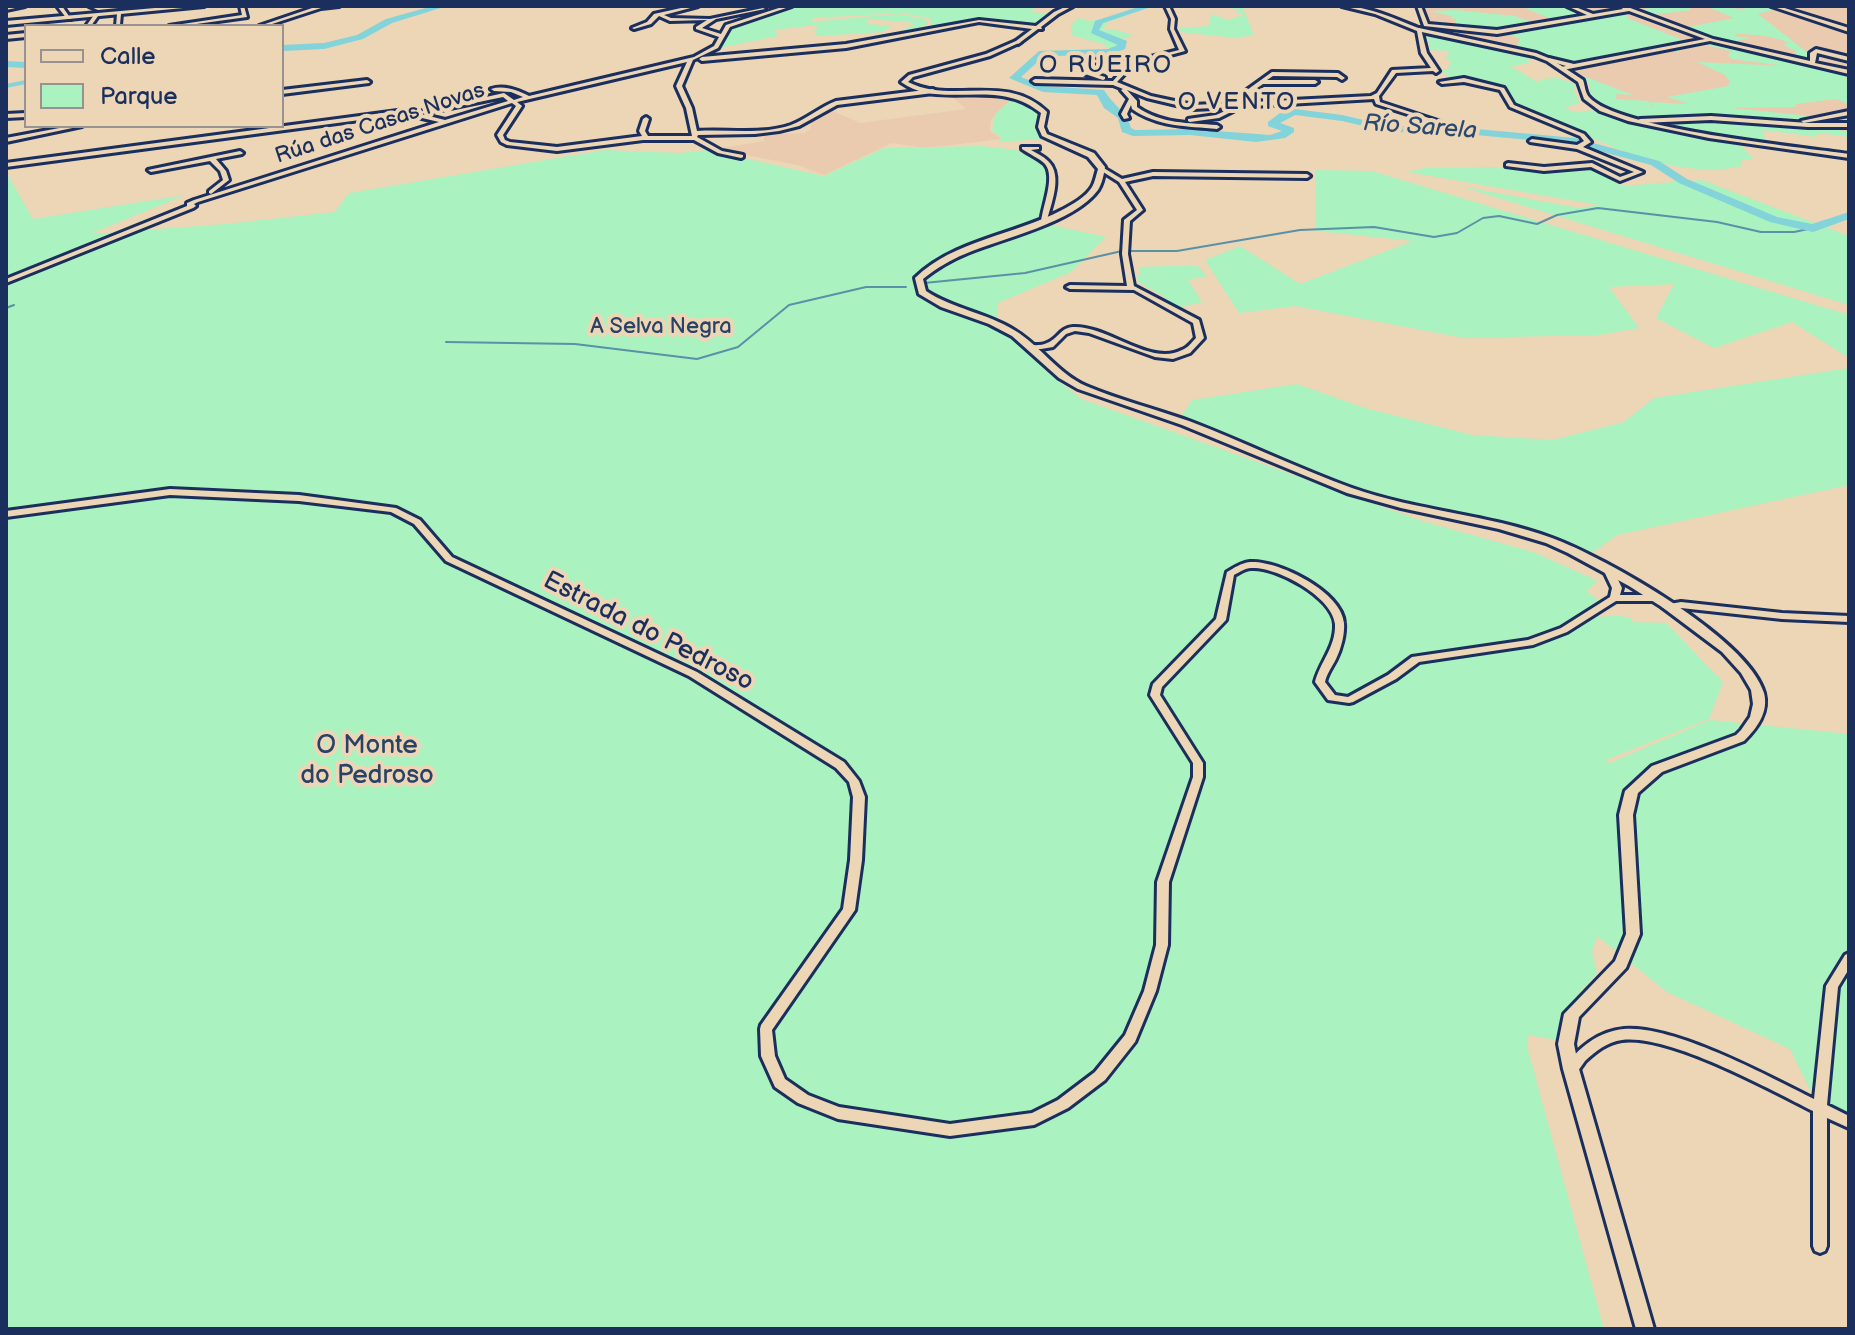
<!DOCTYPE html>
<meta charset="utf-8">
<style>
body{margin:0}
#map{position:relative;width:1855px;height:1335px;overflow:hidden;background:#ecd6b5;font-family:"Balsamiq Sans",sans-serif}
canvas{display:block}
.frame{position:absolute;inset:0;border:8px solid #1b2f5e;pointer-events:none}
.legend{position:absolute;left:24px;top:24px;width:260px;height:104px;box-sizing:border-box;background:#ecd6b5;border:2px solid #989392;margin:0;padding:10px 14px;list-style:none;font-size:24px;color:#1b2f5e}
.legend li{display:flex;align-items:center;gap:16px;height:40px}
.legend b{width:40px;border:2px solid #989392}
</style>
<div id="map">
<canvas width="1855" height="1335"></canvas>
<div class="frame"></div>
<ul class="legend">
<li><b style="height:10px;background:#ecd6b5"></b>Calle</li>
<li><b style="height:22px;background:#aaf2bf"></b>Parque</li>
</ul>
</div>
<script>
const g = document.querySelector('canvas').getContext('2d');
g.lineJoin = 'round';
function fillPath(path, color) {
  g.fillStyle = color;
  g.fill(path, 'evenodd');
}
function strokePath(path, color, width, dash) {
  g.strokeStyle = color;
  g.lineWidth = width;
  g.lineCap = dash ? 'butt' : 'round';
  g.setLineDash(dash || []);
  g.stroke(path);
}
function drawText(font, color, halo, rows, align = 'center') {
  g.font = font + ' "Balsamiq Sans",sans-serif';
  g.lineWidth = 8;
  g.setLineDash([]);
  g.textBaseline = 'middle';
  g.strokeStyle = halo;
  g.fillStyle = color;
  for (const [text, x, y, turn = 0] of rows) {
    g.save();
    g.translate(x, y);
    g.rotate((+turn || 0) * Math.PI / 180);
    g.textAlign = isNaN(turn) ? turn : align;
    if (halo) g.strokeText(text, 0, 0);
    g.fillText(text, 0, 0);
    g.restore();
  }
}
fillPath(new Path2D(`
 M1420,6H1849V136L1652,119L1591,90L1590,83L1555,61L1427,27Z
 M947,92H978L1009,101L991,120L990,131L1002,139L925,148L892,143L824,175L797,165L716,149L764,141V135L805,133L811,128L809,120L833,111L860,123L966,109Z`), '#eacbaf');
fillPath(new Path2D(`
 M796,6H1038L1030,12L1051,14L1040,25L988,18L927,31H918L932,25L929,18L901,13L815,18L809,22L898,14L925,19L928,25L898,33L916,23L869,19L866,22L869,24L891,26L883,32L817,36L814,30L818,29L816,25L775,30L778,36L719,48L731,26Z
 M1222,6H1242L1254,35L1236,38L1180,32L1179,28L1209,26L1211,14L1228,20L1244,15L1236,12L1239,10Z
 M1520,6H1562L1596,18L1628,14L1627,18L1688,42L1571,62L1495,45L1516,47L1520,39L1506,33L1516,30L1435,25L1427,23L1456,24V19L1450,18L1452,16L1429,11L1456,10L1515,16C1527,22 1539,22 1554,20Z
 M1654,6L1722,8L1723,6L1739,9L1768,6L1801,16L1777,9L1758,14L1808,53L1810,60L1795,57L1796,51L1783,45L1789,43C1774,36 1754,34 1737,34L1734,36L1749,38L1734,42L1683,28L1734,18L1708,7L1689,6L1691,10L1651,15L1639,11Z
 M1132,14L1108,22L1102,30L1112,29L1133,35L1123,39L1103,33L1126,43L1125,48H1106V45L1071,35V26L1078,18L1089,21Z
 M1429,33L1513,51L1506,54L1539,58L1526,59L1530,63L1510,66L1539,83L1540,79L1557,78L1575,84L1574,91L1580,103L1567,107L1565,109L1577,112L1595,110L1655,128L1739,143L1753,159L1741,160L1742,166C1672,182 1601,140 1538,115L1537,107V115L1517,107L1507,90L1447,76L1440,69H1451L1448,66L1451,63L1445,56L1451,51L1428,50L1430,43L1426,37Z
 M1711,41L1849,75V104L1836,99L1795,104L1796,107L1732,108L1819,117L1791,121L1787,117L1788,121H1777L1701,115L1639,119L1598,104L1590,96L1589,83L1573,72L1633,95L1617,94L1615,97L1617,99L1648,101L1655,111L1650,102L1689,104L1667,97L1728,86L1730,82L1725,75L1697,62L1785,66L1732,59L1728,56L1731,51L1706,45L1679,50V53L1670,49Z
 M1001,96L1019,99L1039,112L1038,121L1043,139L999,142L1001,138L992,130L995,114L1010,101Z
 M1706,120L1834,129L1849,132V137L1818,133L1816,137L1763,130L1765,139L1762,141L1689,130L1676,125L1681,121Z
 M982,146L1016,150L1044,163L1048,192L1037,222L1106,237L1071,272L998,303L997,322L993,325L1017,340L1043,365L1042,367L1081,399L1422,521L1533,552L1598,581L1586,591L1601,602L1591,609L1600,617L1617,615L1631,618L1632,622L1666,623L1723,682L1709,719L1608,759L1607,764L1710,720L1849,734V1118L1817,1104L1790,1049L1667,992L1597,936L1592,952L1597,973L1560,1016L1557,1040L1528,1035L1527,1046L1604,1329H6V172L33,219L185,195L90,234L225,224L335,212L349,193L605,150L679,153L707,150L824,176L884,148Z
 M1511,167L1538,171L1593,167L1622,186L1702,180L1849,236V305L1459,186L1579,208L1599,205L1407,172L1425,168Z
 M1316,170L1372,171L1849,315V358L1792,322L1714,348L1656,318L1674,284L1609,287L1639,328L1599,335L1464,338L1295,306L1239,313L1205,260L1240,246L1300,284L1413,241L1316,231Z
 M1197,265L1207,276L1188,280L1202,302L1172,309L1163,301L1165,297L1138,282V275L1141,274L1138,267Z
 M1849,368V485L1617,535L1589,555L1553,539L1369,494L1181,417L1192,400L1297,384L1365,408L1472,435L1552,440L1624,422L1654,398Z`), '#aaf2bf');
strokePath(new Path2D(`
 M924,283L1025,273L1122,251H1177L1300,230L1374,227L1434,237L1457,233L1483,218L1499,216L1537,224L1557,215L1598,208L1717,222L1761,232H1794L1813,228
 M6,308L14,305
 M446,342L575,344L697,359L738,347L789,305L866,287H906`), '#5991a8', 2);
fillPath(new Path2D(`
 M26,80V84L6,88V84Z`), '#82d3da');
fillPath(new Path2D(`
 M433,6H447L392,23L363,39L324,49L282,51V45L324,43L357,35L386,19Z
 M1141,6H1154L1103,23L1099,30L1127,41L1125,49L1109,55L1044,56L1021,77L1044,86L1104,90C1113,105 1127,112 1131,128L1135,130L1190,129L1270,135L1282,131L1268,126V122L1280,113L1295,109L1342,115L1394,127L1421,124L1575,138L1659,161L1687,179L1777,217L1812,224L1849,212V219L1813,232L1770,222L1679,183L1651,165L1574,144L1421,130L1394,133L1342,121L1295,115L1280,123L1294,128V132L1285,138L1256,142L1190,135L1133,136L1122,132L1118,118L1104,108L1097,95L1043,92L1009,78L1039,51L1108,49L1118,45L1091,33L1095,21Z
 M6,61L26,62V68L6,67Z`), '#82d3da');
const minor = new Path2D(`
 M15,6H25L6,10V8Z
 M57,6H62L71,19H67Z
 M89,6L99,8L138,6L98,10Z
 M240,6H244L247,17L182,26H169L242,15Z
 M318,6H339L321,8L266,26H259Z
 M690,6H698L664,15L671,18L710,19L763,8L765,9L716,19L702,28L721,34L726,25L785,6H792L730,27L718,48L693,60L682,86L692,108L697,131C728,129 762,135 791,125C807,119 820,107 836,101L933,89L936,91L933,93L837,105L799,126L779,131L755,134L698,135L697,137L722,151L743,155V157L741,158L718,153L694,140H643L557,151L507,145L501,142L497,135L516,106L512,103L198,202L194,204L196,206L193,208L6,283V279L187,206V203L194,200L439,122L405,114L6,167V163L405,110L414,113L504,93L514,100L523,97L511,92L494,91L491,89C504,85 517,90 529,96L694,57L714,46L719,37L696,29V27L707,20L670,21L659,16L651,24L634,29L632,28L647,22L654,14ZM687,62L676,86L686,108L692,136H648L645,131L649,119L646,117L643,119L639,131L642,136L557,147L510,142L505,140L503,135L522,106L517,102ZM503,97L508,101L445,120L421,114Z
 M1067,6H1073L1058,14L1041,27L1042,29H1038L1018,44L1016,41L1032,29L979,22L846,48L702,61L699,59L702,57L846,44L979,20L1036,26L1054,12Z
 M1165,6H1169L1175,19L1174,29L1185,51L1133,65L1117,82L1151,96L1193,105L1371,96L1377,93L1392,70L1431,68L1421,53L1417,31L1375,14L1342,6C1369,6 1395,19 1421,29L1427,53L1439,71L1436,73L1433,71L1396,73L1379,96L1380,102L1444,123L1441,125L1414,121V119H1423L1376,104L1374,99L1236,107L1237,109L1219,118L1190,122L1188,121V119L1216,115L1234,107L1193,109L1147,98L1127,90L1137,101V107C1161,124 1189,123 1217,125L1220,127L1217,129C1187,126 1158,127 1132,109L1131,105L1127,114L1129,118L1124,119L1121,114L1129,99L1121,90L1123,89L1113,85L1035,83L1032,81L1035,79L1113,81L1127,65L1087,62L1089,72L1105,77V79L1103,80L1085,74L1082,59L1131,62L1179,50L1170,29L1171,19Z
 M1417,6H1421L1428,24L1497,30L1587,15L1567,6H1573L1593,14L1623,9L1619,6H1625L1713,39L1810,61V53L1816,49L1849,57V61L1817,53L1815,63L1849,70V74L1710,41L1563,70L1560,68L1561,67L1566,66L1546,60L1549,58L1574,64L1705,39L1629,11L1497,34L1424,26Z
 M1771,6H1778L1849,28V32Z
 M119,13L121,14L120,25L116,26L117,14Z
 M94,15L98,16L91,26H86Z
 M26,33V37L6,39V35Z
 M1272,72L1338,73L1345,78L1342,80L1337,77L1273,76L1267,80H1315L1318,82L1315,84H1263L1247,95L1260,98V100L1240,97V95Z
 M1464,78L1504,88L1514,105L1584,134L1591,142L1583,147L1643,172L1620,181L1591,167L1544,171L1506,166V164L1508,163L1544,167L1592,163L1620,177L1634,172L1577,149L1530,142L1529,141L1532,139L1577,145L1584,141L1580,136L1510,107L1500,90L1464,82L1442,84L1439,82Z
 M367,80L370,82L369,83L282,94V90Z
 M1849,111V115L1804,123L1801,121Z
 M26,113V117L6,118V114Z
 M1711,116L1808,123H1849V127H1808L1711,120L1640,123L1637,121L1640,119Z
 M70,126H82L6,142V138Z
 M1022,147H1039V149L1031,150C1036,153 1043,156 1048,161C1064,176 1050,206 1046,224L1041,223C1042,207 1056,177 1045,164C1039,158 1029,154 1022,149Z
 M240,151L243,153L242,154L216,159L226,171L229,180L211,194L209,193V191L223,180L220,171L210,161L151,172L148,170Z
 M1102,167L1122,179L1153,172L1307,174L1310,176L1307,178L1153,176L1125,182L1143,210L1130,221L1128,254L1134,286L1199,320L1204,338L1190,353L1173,359L1155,357L1089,333L1075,331L1066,334L1053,347L1041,349H1028V345C1034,345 1042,346 1047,343C1058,339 1060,328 1073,327C1107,325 1151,367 1182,350C1188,348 1192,342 1196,338L1193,323L1134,290L1070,289L1066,287L1070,285L1127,286L1122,254L1124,220L1137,210L1119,182L1100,170V168Z
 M170,489L299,495L396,508L420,520L452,557L697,672L844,762L859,781L865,797L862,860L855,910L772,1030L775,1056L785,1079L808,1095L839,1107L950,1124L1032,1113L1058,1100L1095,1072L1125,1035L1144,991L1156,945L1157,882L1193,777V763L1150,695L1153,684L1216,619L1227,572C1234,568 1241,563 1250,562C1278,560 1342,592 1344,623C1345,634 1341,649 1336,659C1332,667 1327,673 1325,682L1335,695L1348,697L1388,675L1412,657L1528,640L1561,628L1610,597L1612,588L1603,569L1605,567L1608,566L1613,569L1622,588L1620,595H1653L1658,598L1653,601H1616L1567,632L1533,645L1419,662L1396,679L1353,702L1349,703L1328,700L1315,682C1320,662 1336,647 1335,624C1333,597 1276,566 1251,568C1245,568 1240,572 1234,575L1226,620L1162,687L1160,695L1203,763V777L1169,882L1168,945L1156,991L1135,1042L1105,1080L1068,1108L1034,1125L950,1136L838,1119L798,1103L775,1087L761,1056L760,1029L761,1025L843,909L850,860L853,797L849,782L836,768L689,676L446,561L414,524L391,512L299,501L170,495L6,517V511Z
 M1681,602L1782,613L1849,616V622L1782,619L1681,608L1667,610L1662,607L1664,605Z
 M1849,953V969L1838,987L1827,1105L1849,1116V1128L1827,1118V1246L1825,1251L1820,1253L1815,1251L1813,1246V1111C1769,1089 1669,1034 1622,1040C1607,1042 1596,1051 1585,1061C1582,1065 1578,1073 1572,1074C1570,1074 1568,1073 1566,1073L1564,1069C1577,1048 1599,1031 1624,1029C1674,1025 1768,1076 1814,1099L1826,986L1845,955Z`);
const tertiary = new Path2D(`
 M1419,28L1536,53L1551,59L1583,80C1585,85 1585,93 1589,97C1616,129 1801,147 1849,154V158L1709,138L1628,121L1600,111L1584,99L1578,82L1547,61L1534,56L1417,31Z
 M1016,41L1021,42L990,56L913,77L908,82C953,105 1006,72 1047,112L1044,127L1047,134L1094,153L1105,167C1104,174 1102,184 1098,190C1074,223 1002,238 965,254C950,260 937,268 923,279L926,291C953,309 987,313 1014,330C1041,346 1057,373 1086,386C1119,400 1155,409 1189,421C1244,442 1297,468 1352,488C1417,511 1487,514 1552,538C1604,557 1748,638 1764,693C1769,712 1757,728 1744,741L1662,772L1638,793L1633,815L1640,934L1626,968L1579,1017L1574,1044L1579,1069L1654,1329H1636L1563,1069L1558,1044L1564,1014L1615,961L1626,934L1619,815L1625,791L1652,766L1736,735L1741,730L1750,717L1753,704L1751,690L1741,673L1722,652L1662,607L1629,586L1568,553L1546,543L1499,529L1401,508L1347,493L1182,425L1078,389L1059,378L1012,336L989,324L941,307L919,294L915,278C954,240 1015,235 1062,210C1073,204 1086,197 1092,187C1095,182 1096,175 1098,169L1088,157L1042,136L1038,127L1041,113C996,76 942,111 901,82L909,75L986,54Z`);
const secondary = new Path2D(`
 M178,6H204L6,25V21Z`);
strokePath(minor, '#1b2f5e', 6);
strokePath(tertiary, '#1b2f5e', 6);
strokePath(secondary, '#1b2f5e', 6);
fillPath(minor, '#ecd6b5');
fillPath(tertiary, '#ecd6b5');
fillPath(secondary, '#ecd6b5');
drawText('22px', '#1b2f5e', '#ecd6b5', [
 ["Rúa das Casas Novas",380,124,-18]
]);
drawText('22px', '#294268', '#ecd6b5', [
 ["A Selva Negra",661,327]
]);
g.letterSpacing = '2px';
drawText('24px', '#1b2f5e', '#ecd6b5', [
 ["O RUEIRO",1106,66],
 ["O VENTO",1237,103]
]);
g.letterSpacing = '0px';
drawText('italic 24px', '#2a4871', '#ecd6b5', [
 ["Río Sarela",1420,128,4]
]);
drawText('26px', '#1b2f5e', '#ecd6b5', [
 ["Estrada do Pedroso",648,632,27]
]);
drawText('26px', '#294268', '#ecd6b5', [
 ["O Monte",367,746],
 ["do Pedroso",367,776]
]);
</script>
